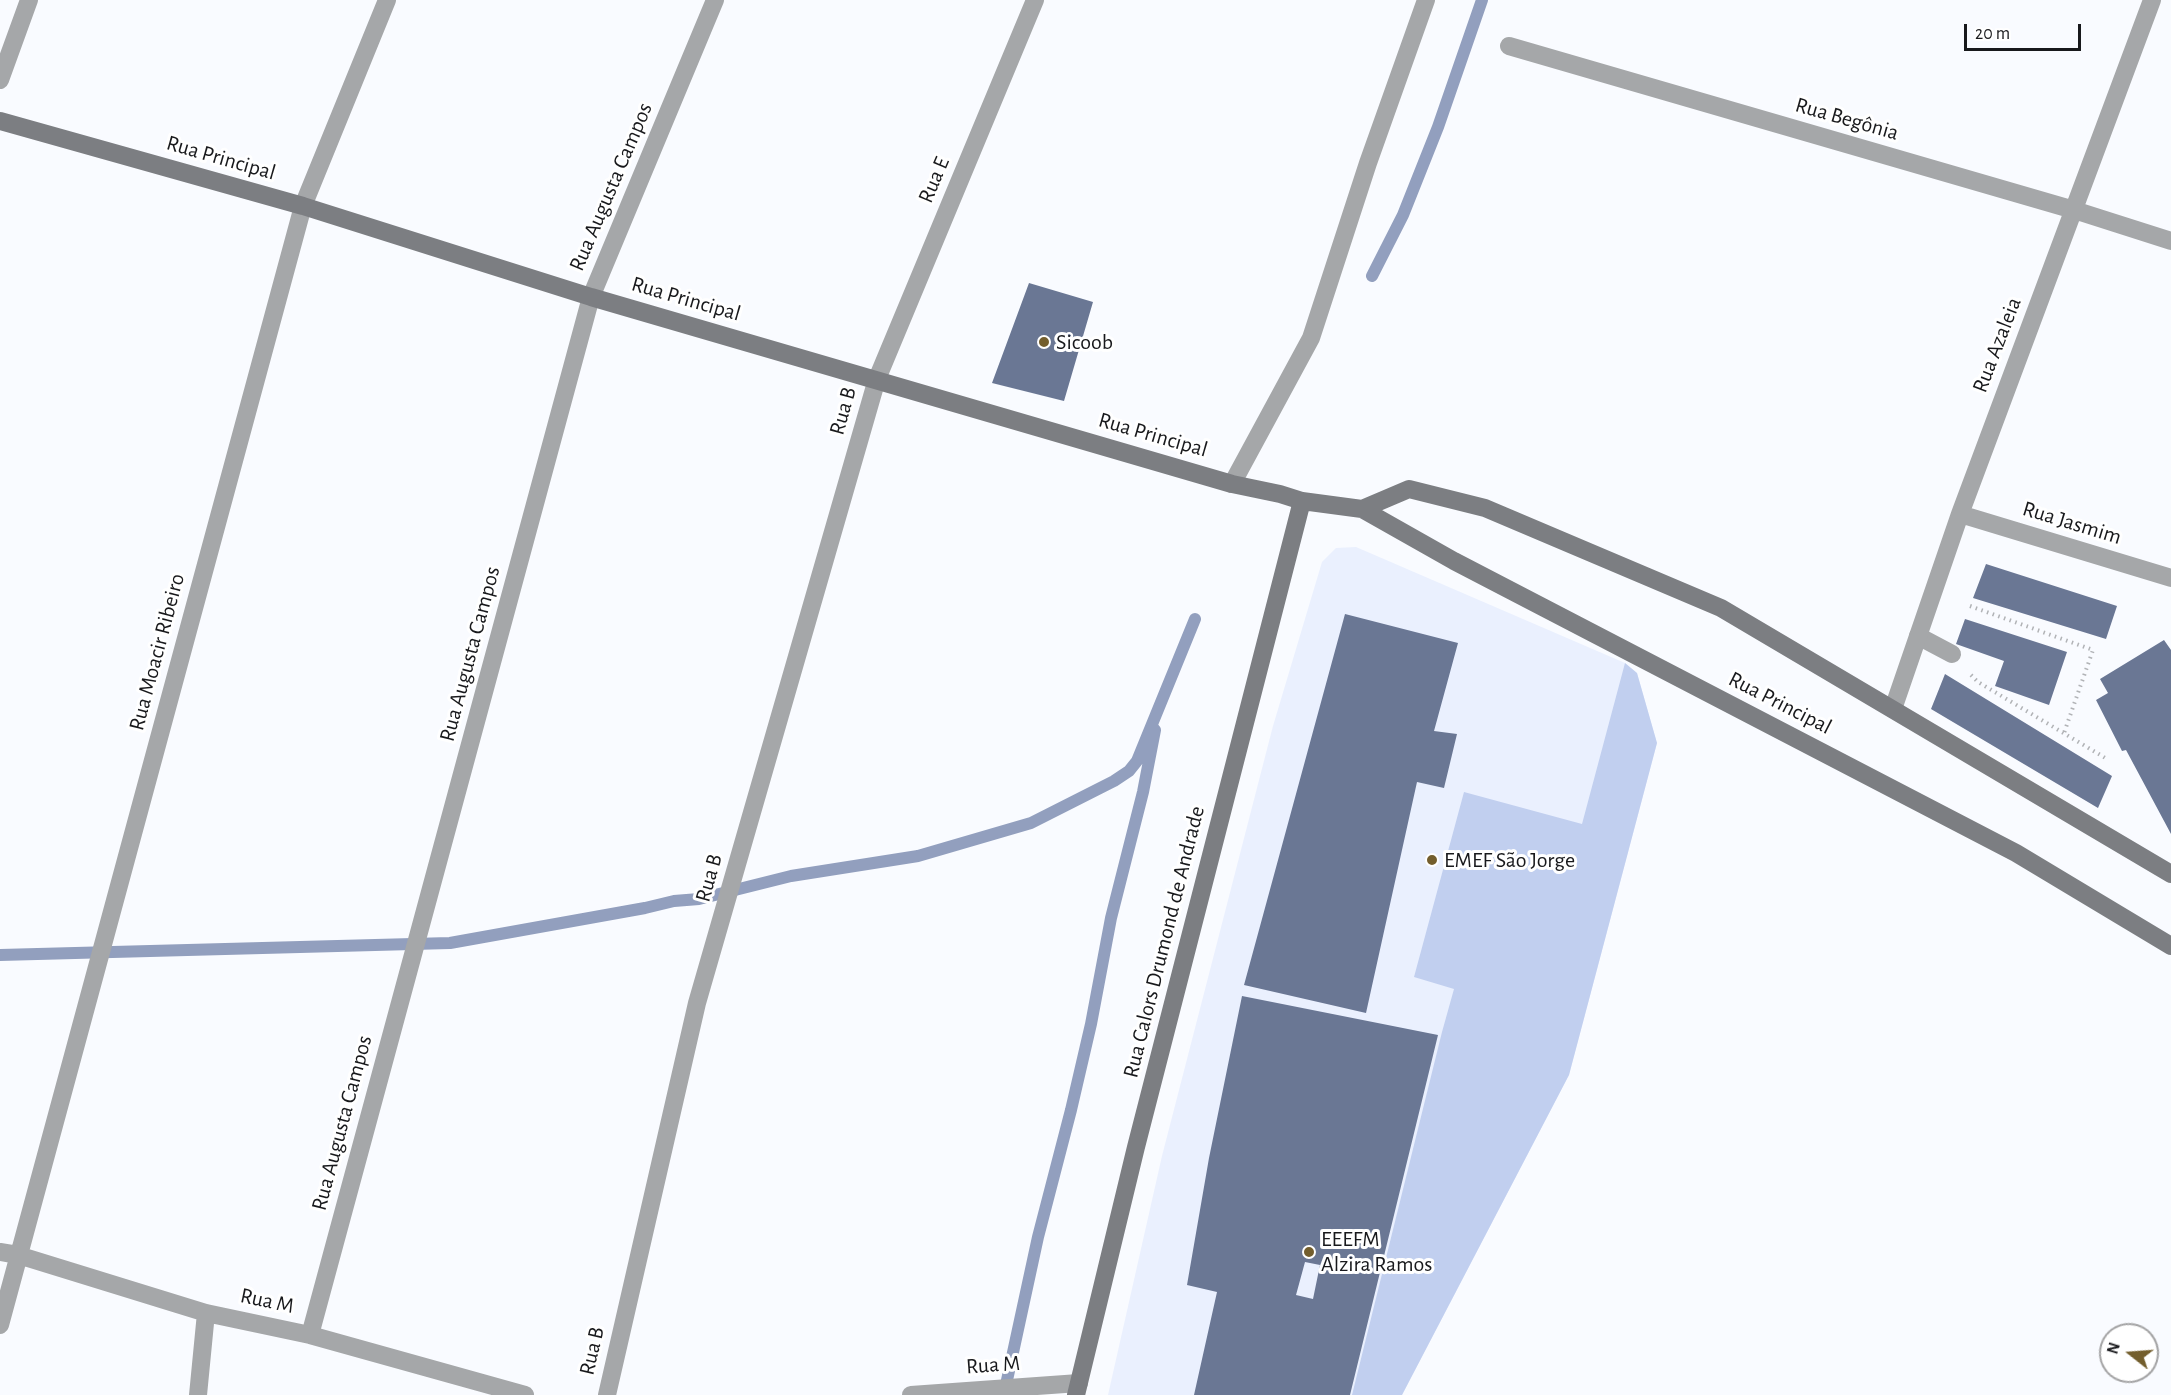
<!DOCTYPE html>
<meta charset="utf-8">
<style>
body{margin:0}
#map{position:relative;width:2171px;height:1395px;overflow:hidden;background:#f9fbff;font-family:"Alegreya Sans",sans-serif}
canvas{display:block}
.north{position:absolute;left:2099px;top:1323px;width:60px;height:60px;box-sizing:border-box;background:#fff;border:2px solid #a3a3a4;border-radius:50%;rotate:287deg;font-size:16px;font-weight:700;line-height:24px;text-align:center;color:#18191c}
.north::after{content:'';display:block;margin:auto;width:21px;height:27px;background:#735e2d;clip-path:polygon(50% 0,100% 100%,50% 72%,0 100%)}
.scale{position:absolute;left:1964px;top:24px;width:117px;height:27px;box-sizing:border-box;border:3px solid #18191c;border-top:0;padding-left:8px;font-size:18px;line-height:21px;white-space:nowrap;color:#18191c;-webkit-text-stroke:4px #fff;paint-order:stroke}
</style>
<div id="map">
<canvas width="2171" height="1395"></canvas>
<div class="north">N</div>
<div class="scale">20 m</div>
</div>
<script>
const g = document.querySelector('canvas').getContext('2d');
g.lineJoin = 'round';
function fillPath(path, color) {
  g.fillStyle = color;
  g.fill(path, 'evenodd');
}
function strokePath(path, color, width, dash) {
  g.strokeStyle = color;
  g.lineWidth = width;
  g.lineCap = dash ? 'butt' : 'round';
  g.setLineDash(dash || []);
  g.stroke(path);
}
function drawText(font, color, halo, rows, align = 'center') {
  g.font = font + ' "Alegreya Sans",sans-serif';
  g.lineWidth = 6;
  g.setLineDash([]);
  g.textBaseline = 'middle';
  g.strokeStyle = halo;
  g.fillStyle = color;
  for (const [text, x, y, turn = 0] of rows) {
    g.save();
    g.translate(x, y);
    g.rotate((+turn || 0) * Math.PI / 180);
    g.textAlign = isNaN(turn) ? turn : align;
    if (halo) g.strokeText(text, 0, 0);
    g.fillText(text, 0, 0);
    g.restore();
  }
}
fillPath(new Path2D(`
 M1356,547L1625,663L1637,673L1657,743L1569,1075L1402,1395H1108L1162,1156L1273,726L1322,562L1336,548Z`), '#eaf0fe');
fillPath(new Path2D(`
 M1625,663L1637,673L1657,743L1569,1075L1402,1395H1352L1442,1032L1454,989L1414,977L1464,792L1582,824Z`), '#c1cfef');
strokePath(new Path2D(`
 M1372,276L1403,215L1438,127L1482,0
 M0,955L450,943L645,908L674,901L699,899L791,876L918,856L1031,823L1114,781L1129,771L1137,761L1195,619
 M1004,1394L1038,1237L1071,1110L1091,1024L1111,918L1143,792L1155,730`), '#929fbe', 12);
fillPath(new Path2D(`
 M1029,283L1093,302L1064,401L992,383Z
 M1986,564L2117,606L2106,639L1973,598Z
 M1345,614L1458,643L1434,731L1457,734L1444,788L1417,782L1366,1013L1244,985Z
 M1965,619L2067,652L2049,705L1995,686L2004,661L1956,644Z
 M2164,640L2171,650V834L2126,750L2122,751L2096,700L2108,693L2100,679Z
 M1945,674L2112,776L2098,808L1931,709Z
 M1242,996L1438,1035L1350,1395H1194L1217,1292L1187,1285L1209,1158ZM1305,1262L1320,1265L1313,1299L1296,1295Z`), '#6a7794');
strokePath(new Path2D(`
 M1970,606L2093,650L2064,733
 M1971,675L1978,682L2107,759`), '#b1b3b6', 4, [1.5, 4.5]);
strokePath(new Path2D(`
 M1918,636L1952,654`), '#a5a7a9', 18);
strokePath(new Path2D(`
 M1509,46L2074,210L2171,241
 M0,80L29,0
 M1232,484L1311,338L1368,163L1426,0
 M1960,514L2171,578
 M1893,709L1960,514L2152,0
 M0,1252L18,1255L206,1313L310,1335L525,1395
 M0,1325L303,206L387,0
 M310,1335L591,297L715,0
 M198,1395L206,1313
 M607,1395L697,1003L877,379L1035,0
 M911,1395L1079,1383`), '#a5a7a9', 18);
strokePath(new Path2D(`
 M0,121L303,206L591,297L1232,484L1280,494L1302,501L1362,509L1454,561L2016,853L2171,946
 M1362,509L1409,489L1485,508L1721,608L2171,874
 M1076,1395L1136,1147L1302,501`), '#7c7e82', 18);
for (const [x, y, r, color] of [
 [1044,342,6,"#735e2d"],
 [1432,860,6,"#735e2d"],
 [1309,1252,6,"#735e2d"]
]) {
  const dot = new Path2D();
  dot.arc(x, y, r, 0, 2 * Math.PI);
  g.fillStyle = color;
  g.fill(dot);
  strokePath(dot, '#fff', 2);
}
drawText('22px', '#18191c', '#fff', [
 ["Rua Begônia",1847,119,16],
 ["Rua Principal",221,158,16],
 ["Rua E",934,180,-67],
 ["Rua Augusta Campos",611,187,-67],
 ["Rua Principal",686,299,16],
 ["Rua Azaleia",1997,345,-69],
 ["Rua B",843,411,-74],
 ["Rua Principal",1153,435,16],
 ["Rua Jasmim",2072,523,17],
 ["Rua Moacir Ribeiro",157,652,-75],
 ["Rua Augusta Campos",470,654,-75],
 ["Rua Principal",1780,703,27],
 ["Rua B",709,878,-74],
 ["Rua Calors Drumond de Andrade",1164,942,-76],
 ["Rua Augusta Campos",342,1123,-75],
 ["Rua M",267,1301,12],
 ["Rua B",592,1351,-77],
 ["Rua M",993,1365,-4]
]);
drawText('22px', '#18191c', '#fff', [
 ["Sicoob",1056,342],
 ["EMEF São Jorge",1444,860],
 ["EEEFM",1321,1239],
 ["Alzira Ramos",1321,1264]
], 'left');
</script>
